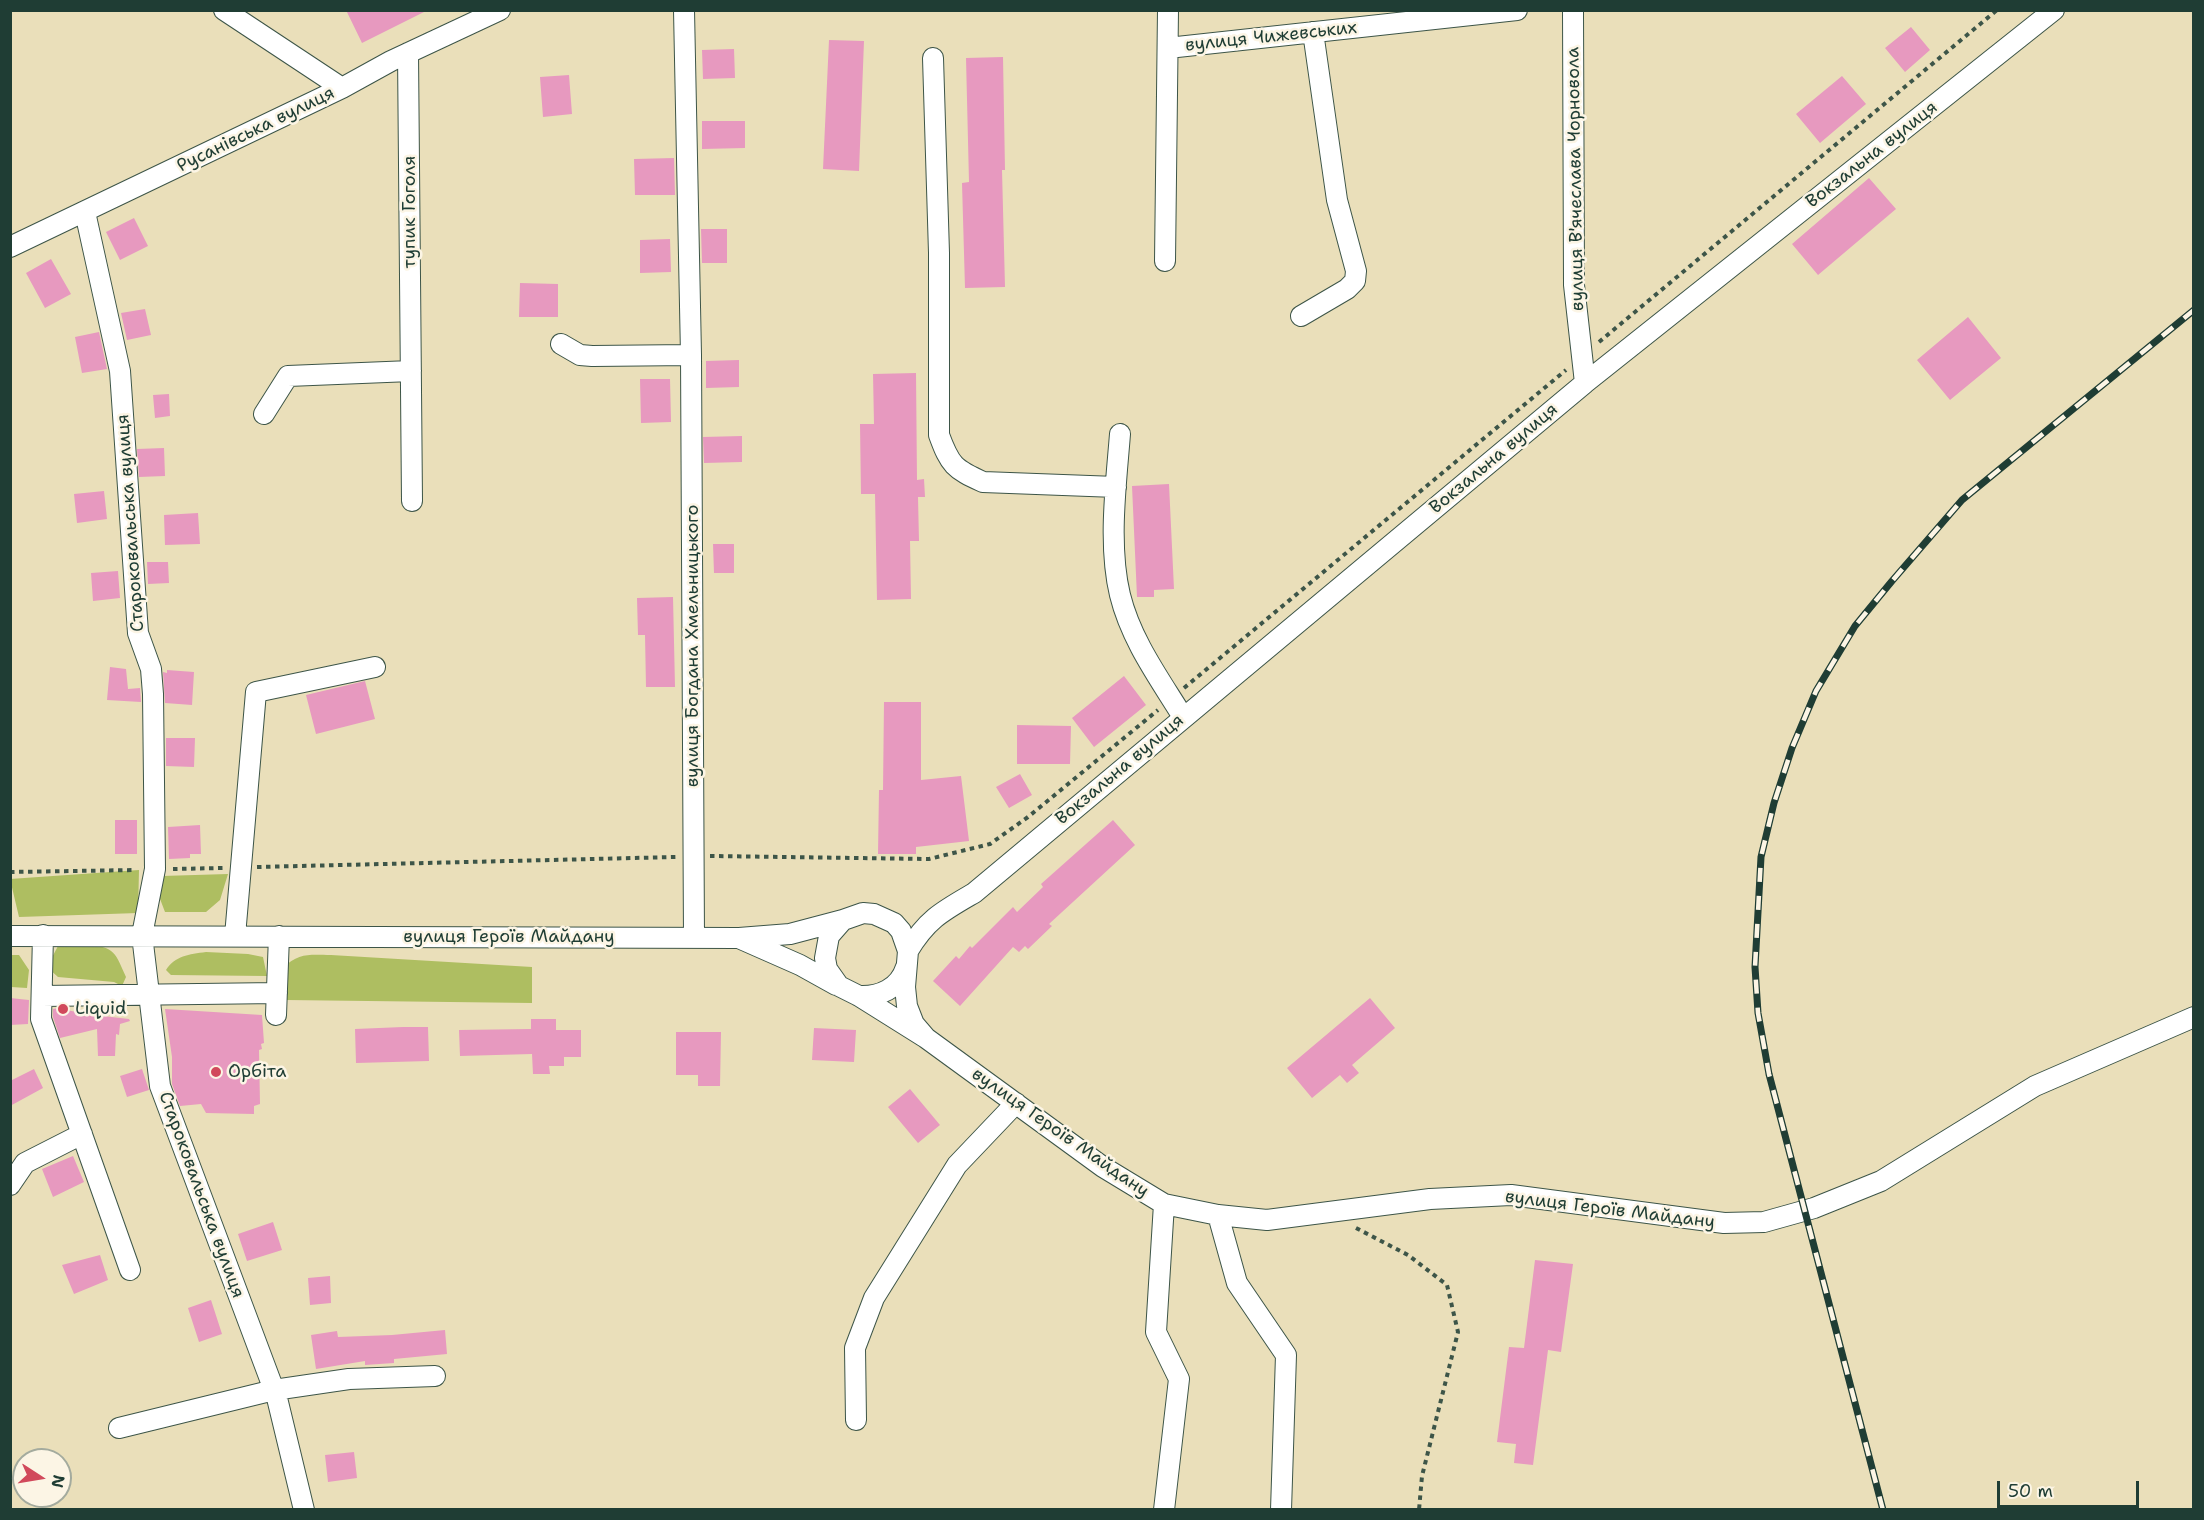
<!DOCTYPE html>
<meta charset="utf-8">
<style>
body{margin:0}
#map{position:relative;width:2204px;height:1520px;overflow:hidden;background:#eadfba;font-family:"Shantell Sans",sans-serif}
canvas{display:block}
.frame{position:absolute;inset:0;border:12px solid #1f3d34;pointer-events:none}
.north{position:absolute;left:12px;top:1448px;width:60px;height:60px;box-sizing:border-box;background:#fcf5e5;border:2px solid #a4ab9e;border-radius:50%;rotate:102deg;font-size:16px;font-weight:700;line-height:24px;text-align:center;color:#1f3d34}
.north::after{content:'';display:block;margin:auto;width:21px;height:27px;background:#d1495b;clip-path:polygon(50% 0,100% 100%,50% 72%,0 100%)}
.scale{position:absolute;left:1997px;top:1481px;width:142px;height:27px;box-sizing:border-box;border:3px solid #1f3d34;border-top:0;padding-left:8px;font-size:18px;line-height:21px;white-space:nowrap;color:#1f3d34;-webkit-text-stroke:4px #fcf5e5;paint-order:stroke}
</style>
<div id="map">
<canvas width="2204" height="1520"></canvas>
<div class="frame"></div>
<div class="north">N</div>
<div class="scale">50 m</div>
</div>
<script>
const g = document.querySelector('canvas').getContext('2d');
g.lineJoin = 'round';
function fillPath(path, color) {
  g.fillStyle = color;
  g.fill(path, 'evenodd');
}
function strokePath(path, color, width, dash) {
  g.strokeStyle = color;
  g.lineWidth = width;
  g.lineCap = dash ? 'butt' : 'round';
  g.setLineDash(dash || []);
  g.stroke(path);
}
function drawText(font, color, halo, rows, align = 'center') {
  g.font = font + ' "Shantell Sans",sans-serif';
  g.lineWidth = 5;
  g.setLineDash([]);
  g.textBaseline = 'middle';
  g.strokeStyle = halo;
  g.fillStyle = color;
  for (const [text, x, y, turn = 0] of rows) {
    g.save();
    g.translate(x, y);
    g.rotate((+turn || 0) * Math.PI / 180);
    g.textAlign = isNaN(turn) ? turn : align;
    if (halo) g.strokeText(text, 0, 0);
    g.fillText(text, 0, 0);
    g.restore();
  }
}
fillPath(new Path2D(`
 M139,870L138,913L19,917L10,879Z
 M228,874L220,900L206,912H165L157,891L162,876Z
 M82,945C113,946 114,949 126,977L122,986L114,982L58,977L47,967L58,946Z
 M206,952L248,954L263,957L267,976L171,975L166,970C175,956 189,954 206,952Z
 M10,955H19L29,970L27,988L11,987Z
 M331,955L532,967V1003L286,1000L283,968C299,952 311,955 331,955Z`), '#aebe61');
fillPath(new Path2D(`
 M346,10H428L362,43Z
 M1911,27L1930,50L1905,72L1885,48Z
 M829,40L864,41L859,171L823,169Z
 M734,49L735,78L703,79L702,50Z
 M1003,57L1005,170H1002L1005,287L965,288L962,183L969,182L966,58Z
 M569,75L572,114L543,117L540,77Z
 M1842,76L1866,104L1820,143L1796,114Z
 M702,121H745V148L702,149Z
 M674,158L675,195H635L634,159Z
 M1869,178L1896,209L1818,275L1792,244Z
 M134,218L148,246L120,260L106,232Z
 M701,229H727V263H702Z
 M670,239L671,272L640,273V240Z
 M51,259L71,294L45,308L26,273Z
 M520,283L558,284V317H519Z
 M145,309L151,335L127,340L121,313Z
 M1968,317L2001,358L1950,400L1917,360Z
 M99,332L107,369L82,373L75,337Z
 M739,360V387L706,388V361Z
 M916,373L917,480L924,479L925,497H918L919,541H910L911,599L877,600L875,494H861L860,424H874L873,374Z
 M640,379H670L671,422L641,423Z
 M169,394L170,416L155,418L153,395Z
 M742,436V462L704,463L703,437Z
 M164,448L165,476L139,477L137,449Z
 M1169,484L1174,589L1154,590V597H1137L1132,486Z
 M104,491L107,519L77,523L74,494Z
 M198,513L200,544L165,545L164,515Z
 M713,544H734V573H714Z
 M147,562H168L169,583L148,584Z
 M118,571L120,598L93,601L91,573Z
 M673,597L675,687H646L645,635H638L637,598Z
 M110,667L126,669L128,689L140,688L141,702L107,700Z
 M167,670L194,672L192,705L165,703L163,672L167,673Z
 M1124,676L1146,705L1094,747L1072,718Z
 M365,681L375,719L316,734L306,695Z
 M884,702H921V780L961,776L969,841L916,847V854H878L879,790H883Z
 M1017,725L1071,726L1070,764H1017Z
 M166,738H195L194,767L166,766Z
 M1020,774L1032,795L1009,808L996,787Z
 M115,820H137V854H115Z
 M1113,820L1135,845L1049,924L1052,926L1028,949L1025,946L1019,952L1013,947L960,1006L933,981L956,956L959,959L970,946L972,948L1013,907L1017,912L1043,887L1041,884Z
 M200,825L201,854H190V858L169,859L168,827Z
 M10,998L29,1000L28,1024L10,1025Z
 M1370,998L1395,1028L1352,1065L1359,1073L1347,1083L1340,1075L1312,1098L1287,1068Z
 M58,1008L85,1014L129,1019L130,1021L120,1024L119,1035L116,1034L115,1056H98L97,1029L60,1038L53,1017V1009Z
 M165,1009L262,1015L264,1043L261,1044L262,1049L259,1050L260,1104L254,1106V1114L206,1113L201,1104L180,1106L172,1084V1057Z
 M531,1019H556V1030H581V1057H564V1066H549L550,1074H533L532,1054L460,1056L459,1030L531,1029Z
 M403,1027H428L429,1061L356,1063L355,1029Z
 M814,1028L856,1030L854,1062L812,1060Z
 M676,1032H721L720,1086H698V1075H676Z
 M34,1069L43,1088L10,1106V1081Z
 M142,1069L149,1090L127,1097L120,1076Z
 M910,1089L940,1125L918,1143L888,1107Z
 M73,1156L84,1182L53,1197L42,1169Z
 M273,1222L282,1250L247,1261L238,1234Z
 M100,1255L108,1280L74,1294L62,1265Z
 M1535,1260L1573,1264L1561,1352L1548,1350L1533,1465L1514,1463L1516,1444L1497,1442L1509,1347L1524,1348Z
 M330,1276L331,1303L310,1305L308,1278Z
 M211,1300L222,1334L199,1342L188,1308Z
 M445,1330L447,1354L394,1359V1363L365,1365V1361L316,1369L311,1335L337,1331L338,1337L392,1335Z
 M354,1452L357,1478L328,1482L325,1455Z`), '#e799bf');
const minor = new Path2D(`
 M224,10L342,88
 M684,10L691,355L694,938
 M1573,10L1574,285L1585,383
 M1168,48L1517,10
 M408,53L412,501
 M933,58L939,253V435C950,465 954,469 983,482L1116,487
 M85,212L120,371L138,633L151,669L153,694L155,869L142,935L160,1086L277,1398L304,1510
 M10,247L342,88L391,61L500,10
 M1165,261L1168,10
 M1301,316L1347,289L1355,281L1356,271L1337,200L1313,32
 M561,344L580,355L592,356L691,355
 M264,414L288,376L411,371
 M1120,434C1116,485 1108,545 1120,595C1131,640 1159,678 1183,717
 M43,935L41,1019L130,1270
 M10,936L739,938L790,934L843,920
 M235,936L256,692L375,667
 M741,939L800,965L836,985
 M908,951C927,919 943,911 974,893L1585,383L2054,10
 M42,996L277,993
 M859,996C879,997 899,989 906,967
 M276,1015L279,936
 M926,1038L914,1024L907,1006L905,987L908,951L901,931L894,923L874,914L863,913L843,920L829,936L825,958L827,969L839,986L859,996L926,1038L1103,1167L1164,1204L1218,1215L1267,1220L1430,1199L1511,1195L1724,1223L1764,1222L1814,1208L1881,1181L2035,1086L2194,1017
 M10,1185L25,1163L82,1134
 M1218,1215L1237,1283L1286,1355L1281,1510
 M856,1420L855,1348L874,1298L957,1165L1016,1103
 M119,1428L274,1390L349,1379L435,1376
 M1164,1510L1179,1379L1156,1332L1164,1204`);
strokePath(minor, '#3d5548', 22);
strokePath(new Path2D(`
 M1599,342L1997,10
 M1184,688L1566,370
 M710,856L929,859L990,844L1028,817L1158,710
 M257,867L676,857
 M173,869L223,868
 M10,872L136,870
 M1356,1228L1408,1255L1447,1285L1458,1332L1422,1476L1419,1510`), '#3d5548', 4, [4.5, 4.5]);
strokePath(minor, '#fff', 20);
const rail = new Path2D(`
 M1883,1510L1769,1074L1758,1013L1755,967L1761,857L1774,803L1792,748L1816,691L1855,626L1892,581L1962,500L2194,310`);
strokePath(rail, '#1f3d34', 7);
strokePath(rail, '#fcf5e5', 4.5, [14]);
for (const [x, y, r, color] of [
 [63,1009,6,"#d1495b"],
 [216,1072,6,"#d1495b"]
]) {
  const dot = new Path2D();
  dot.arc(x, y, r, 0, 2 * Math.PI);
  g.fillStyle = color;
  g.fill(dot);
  strokePath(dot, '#fcf5e5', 2);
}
drawText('18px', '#1f3d34', '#fcf5e5', [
 ["вулиця Чижевських",1271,37,-6],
 ["Русанівська вулиця",256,130,-26],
 ["Вокзальна вулиця",1872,155,-38],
 ["вулиця В'ячеслава Чорновола",1576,179,-91],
 ["тупик Гоголя",410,212,-90],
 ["Вокзальна вулиця",1494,459,-40],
 ["Староковальська вулиця",131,523,-94],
 ["вулиця Богдана Хмельницького",693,646,-90],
 ["Вокзальна вулиця",1120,770,-40],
 ["вулиця Героїв Майдану",509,937],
 ["вулиця Героїв Майдану",1060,1133,35],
 ["Староковальська вулиця",201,1195,70],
 ["вулиця Героїв Майдану",1610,1210,7]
]);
drawText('18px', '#1f3d34', '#fcf5e5', [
 ["Liquid",75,1009],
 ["Орбіта",228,1072]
], 'left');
</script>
